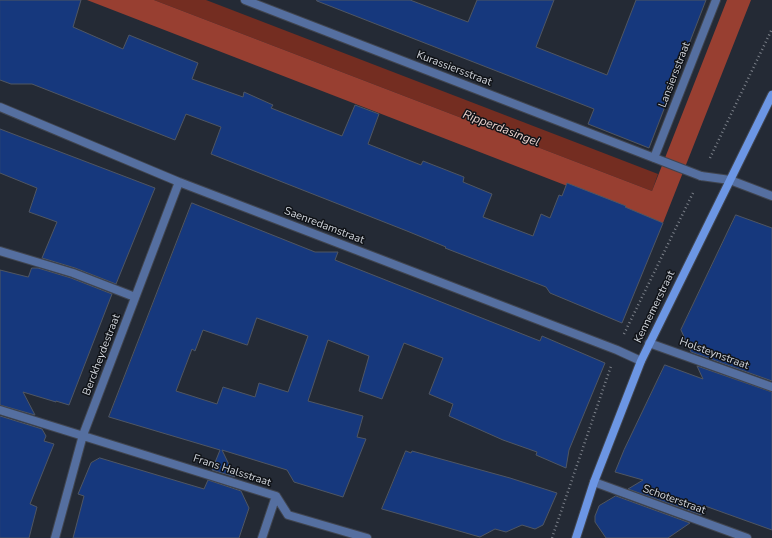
<!DOCTYPE html>
<style>
body{margin:0}
canvas{display:block;background:#242a35}
</style>
<canvas width="772" height="538"></canvas>
<script>
const g = document.querySelector('canvas').getContext('2d');
g.lineJoin = 'round';
function fillPath(path, color) {
  g.fillStyle = color;
  g.fill(path, 'evenodd');
}
function strokePath(path, color, width, dash) {
  g.strokeStyle = color;
  g.lineWidth = width;
  g.lineCap = dash ? 'butt' : 'round';
  g.setLineDash(dash || []);
  g.stroke(path);
}
function drawText(font, color, halo, rows, align = 'center') {
  g.font = font + ' "Nunito Sans",sans-serif';
  g.lineWidth = 3;
  g.setLineDash([]);
  g.textBaseline = 'middle';
  g.strokeStyle = halo;
  g.fillStyle = color;
  for (const [text, x, y, turn = 0] of rows) {
    g.save();
    g.translate(x, y);
    g.rotate((+turn || 0) * Math.PI / 180);
    g.textAlign = isNaN(turn) ? turn : align;
    if (halo) g.strokeText(text, 0, 0);
    g.fillText(text, 0, 0);
    g.restore();
  }
}
fillPath(new Path2D(`
 M154,0H206L658,174L652,191Z`), '#742d21');
fillPath(new Path2D(`
 M87,0H154L652,191L727,0H751L663,223Z`), '#983f31');
const building = new Path2D(`
 M0,0H81L73,27L123,49L129,35L198,63L192,79L243,97L244,92L273,105L271,108L342,136L355,105L379,114L368,144L421,165L423,161L464,177L463,182L492,194L483,217L533,236L541,214L550,218L559,195L562,196L567,183L626,206L625,207L663,223L622,323L550,293L546,287L445,248L446,247L407,231L211,154L221,127L186,114L175,140L32,84H11L0,80Z
 M317,0H410L468,22L477,0H554L536,47L607,75L636,0H706L649,148L588,124L594,109L317,1Z
 M0,129L155,188L116,284L75,268L42,258L57,222L29,212L37,188L0,173Z
 M192,203L315,252H338L335,260L540,341L542,336L605,363L569,450L566,468L536,455L537,452L503,440L449,416L453,404L429,394L443,358L404,343L382,399L359,391L369,356L328,340L308,401L363,416L357,437L366,439L343,497L294,482L287,470L222,450L235,477L212,470L220,450L109,417ZM257,318L308,336L288,392L259,383L255,397L223,387L217,404L176,391L192,349L195,351L203,330L247,345Z
 M736,215L772,228V381L691,352L681,330Z
 M32,268H38L71,278L112,294L69,405L56,401V402L23,392L35,415L0,405V270L28,277Z
 M665,365L703,379L697,366L772,392V530L705,506L703,514L701,515L628,489L643,480L615,472L624,450Z
 M0,416L42,429L46,436L44,441L54,444L30,504L37,507L29,538H0Z
 M406,451L411,453L412,451L510,478L557,493L543,525L535,529L522,525L506,532L495,529L480,537L382,509Z
 M100,458L204,489L208,480L241,491L249,508L239,538H73L84,496L78,494L91,463Z
 M616,496L690,523L668,538H606L595,522V516L599,506Z`);
fillPath(building, '#16387d');
strokePath(building, '#4f5663', 1);
const service = new Path2D(`
 M701,176L730,180
 M0,251L73,273L135,297`);
const pedestrian = new Path2D(`
 M245,0L701,176
 M654,158L716,0`);
const minor = new Path2D(`
 M0,107L179,182L617,350L641,361
 M730,180L772,196
 M649,343L772,387
 M0,410L276,496L288,515L367,538
 M594,482L747,538
 M55,538L83,435L179,182
 M262,538L276,496`);
const secondary = new Path2D(`
 M576,538L594,482L641,361L772,95`);
strokePath(service, '#404550', 10);
strokePath(pedestrian, '#404550', 10);
strokePath(minor, '#404550', 10);
strokePath(secondary, '#404550', 10);
strokePath(new Path2D(`
 M710,158L772,29
 M624,334L693,193
 M552,538L611,366`), '#7c818a', 2.5, [1, 3]);
strokePath(service, '#556fa0', 8);
strokePath(pedestrian, '#556fa0', 8);
strokePath(minor, '#556fa0', 8);
strokePath(secondary, '#6c96e4', 8);
drawText('11px', '#d0d4db', '#101318', [
 ["Kurassiersstraat",454,69,21],
 ["Lansiersstraat",675,75,-69],
 ["Saenredamstraat",324,226,21],
 ["Kennemerstraat",655,307,-64],
 ["Holsteynstraat",714,354,20],
 ["Berckheydestraat",102,355,-69],
 ["Frans Halsstraat",232,471,18],
 ["Schoterstraat",674,500,20]
]);
drawText('italic 12px', '#edd3ce', '#101318', [
 ["Ripperdasingel",501,129,21]
]);
</script>
